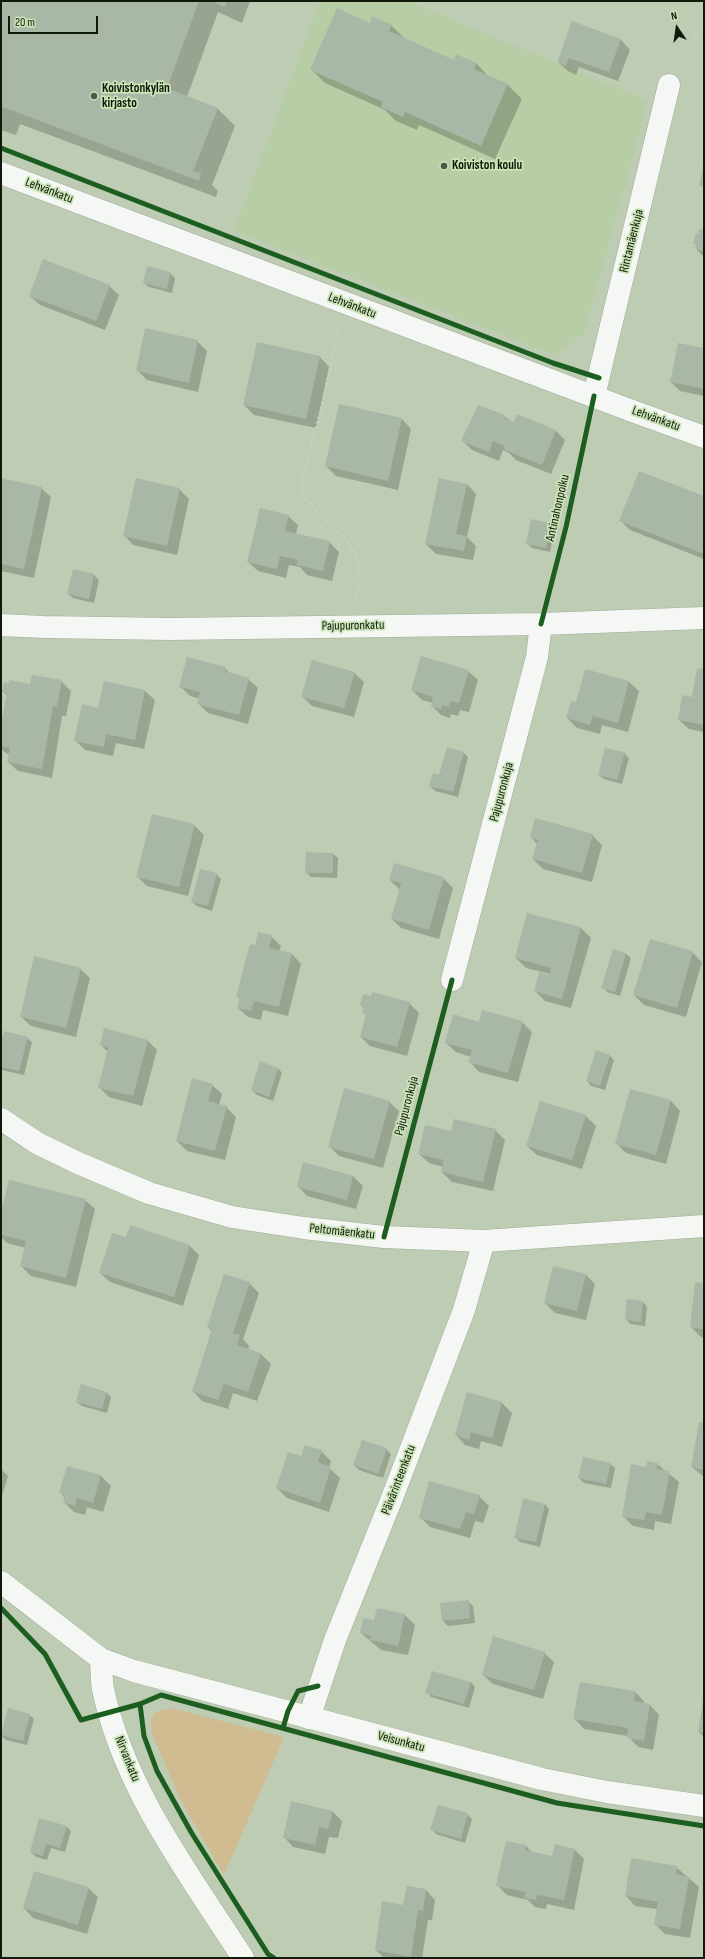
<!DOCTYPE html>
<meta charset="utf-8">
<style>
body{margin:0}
#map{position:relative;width:705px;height:1959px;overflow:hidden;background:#beccb4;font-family:"Sofia Sans Condensed",sans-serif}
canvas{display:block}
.frame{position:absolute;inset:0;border:2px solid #111a0a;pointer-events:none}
.north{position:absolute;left:657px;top:8px;width:40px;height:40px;-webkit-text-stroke:3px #cae4b7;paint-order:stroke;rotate:347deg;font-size:11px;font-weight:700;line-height:16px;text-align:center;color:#111a0a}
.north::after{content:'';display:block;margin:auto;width:14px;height:18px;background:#111a0a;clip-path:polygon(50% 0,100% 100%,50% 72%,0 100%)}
.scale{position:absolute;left:8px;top:16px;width:90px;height:18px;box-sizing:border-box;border:2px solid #111a0a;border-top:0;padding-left:5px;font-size:12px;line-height:14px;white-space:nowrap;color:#111a0a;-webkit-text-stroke:3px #cae4b7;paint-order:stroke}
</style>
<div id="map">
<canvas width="705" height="1959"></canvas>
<div class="frame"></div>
<div class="north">N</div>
<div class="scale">20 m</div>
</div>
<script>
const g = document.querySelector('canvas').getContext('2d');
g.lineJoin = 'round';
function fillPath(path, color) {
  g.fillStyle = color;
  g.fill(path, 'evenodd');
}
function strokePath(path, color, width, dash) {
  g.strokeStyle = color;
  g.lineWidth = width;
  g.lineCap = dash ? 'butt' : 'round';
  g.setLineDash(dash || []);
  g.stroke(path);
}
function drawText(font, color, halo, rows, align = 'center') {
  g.font = font + ' "Sofia Sans Condensed",sans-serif';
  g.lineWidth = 3.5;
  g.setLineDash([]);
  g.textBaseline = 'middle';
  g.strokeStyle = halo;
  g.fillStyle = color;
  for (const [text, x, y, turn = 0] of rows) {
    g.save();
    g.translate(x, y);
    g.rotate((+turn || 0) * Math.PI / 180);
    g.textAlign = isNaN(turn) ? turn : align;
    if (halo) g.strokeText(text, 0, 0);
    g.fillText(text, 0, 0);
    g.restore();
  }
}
fillPath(new Path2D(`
 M320,1H407L648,101L584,334L554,355L234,231Z`), '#b7cda6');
fillPath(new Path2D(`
 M171,1708L284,1737L224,1875L180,1799L152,1733L151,1720L155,1712Z`), '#d0bc90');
fillPath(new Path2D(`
 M1,1H250L242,23L218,12L187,97L218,109L235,126L212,185L218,191L216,197L20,124L16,135L1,130Z
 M373,18L392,26L405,39L454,61L476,63L489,77L508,85L522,99L495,159L419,125L417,130L396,121L385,110L325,83L311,69L370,24Z
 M573,23L621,40L630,50L618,81L579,67L576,75L568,71L558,62Z
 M704,231V257L696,249L699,235Z
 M170,273L175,278L172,293L149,287L144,283Z
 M109,286L119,295L105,330L40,305L30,296Z
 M197,341L207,351L198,392L147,380L137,370Z
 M258,343L320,357L329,367L316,428L254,415L244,405Z
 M704,349V396L680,391L671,382Z
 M340,405L402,419L411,429L398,490L336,476L326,466Z
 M504,416L514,423L555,430L565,440L551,474L516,460L509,453L503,450L499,461L472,450L462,440Z
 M1,479L41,488L51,497L34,578L1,571Z
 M467,484L476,494L467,537L476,546L473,560L436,554L426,544Z
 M179,489L189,499L177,555L133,545L124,535Z
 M704,497V559L630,530L620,520Z
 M288,516L298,525L296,534L329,542L339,552L332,581L307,575L300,567L289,565L286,578L258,571L248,562Z
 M551,524L555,529L550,552L532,548L527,543Z
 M73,571L94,575L99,580L94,603L73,598L68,594Z
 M225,668L231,674L248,679L258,688L248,724L208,713L199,704L200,699L190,696L180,686Z
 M586,670L629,682L639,691L628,732L602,725L600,734L577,728L567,718L576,704Z
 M704,670V732L689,729L679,720L693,698Z
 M468,671L478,680L469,712L460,710L458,716L451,714L450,718L441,715L432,706L433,703L422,700L412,690Z
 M354,673L364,682L354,717L312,706L302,696Z
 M61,681L71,691L66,716H62L52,778L18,771L8,762L9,755L1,749V729L7,696L3,691Z
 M105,682L145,691L155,700L144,749L116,743L113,756L85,750L75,740L99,709Z
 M464,753L468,757L458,797L435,791L430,786Z
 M624,753L629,758L622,784L604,779L599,775Z
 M194,825L204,835L188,896L147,886L137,876Z
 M592,835L602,845L592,882L543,869L533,859L537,844L531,837Z
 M307,853L333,854L338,858L337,878L311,877L306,872Z
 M216,874L221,879L212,911L197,906L192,902Z
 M443,878L453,888L439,939L401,928L392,919L400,890L390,880Z
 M528,914L581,928L591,938L571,1008L545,1001L535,991L550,974L526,968L516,958Z
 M271,936L281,946L279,951L292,954L301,964L288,1016L263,1010L261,1020L248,1017L238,1008L240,1000L237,996L255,946Z
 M613,950L626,954L631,958L620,996L607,992L603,987Z
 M692,952L702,962L686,1017L644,1005L634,995Z
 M80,969L90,978L76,1037L31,1026L21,1017Z
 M409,1003L419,1013L407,1056L370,1046L361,1037L367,1016L363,1012L364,1008L361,1005Z
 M522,1022L532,1032L518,1082L479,1072L470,1062L471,1057L456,1052L446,1043L480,1023Z
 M27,1038L32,1042L24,1075L1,1070V1045Z
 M148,1041L157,1050L142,1106L109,1097L99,1087L108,1052L101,1045Z
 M610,1056L614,1060L605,1090L591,1086L587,1081Z
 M278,1068L282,1073L273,1101L257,1095L252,1090Z
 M212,1085L222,1094L219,1105L226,1107L236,1117L225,1160L187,1151L177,1141Z
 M630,1090L671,1101L680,1111L666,1164L626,1153L616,1143Z
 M389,1102L399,1111L383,1168L339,1156L329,1146Z
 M541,1102L586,1116L596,1126L582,1169L537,1155L527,1146Z
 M495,1130L505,1140L493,1191L452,1182L442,1172L443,1167L429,1163L419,1154L452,1133Z
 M304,1163L353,1176L363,1186L356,1209L307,1196L298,1186Z
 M85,1200L95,1209L76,1287L31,1276L21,1266L26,1248L7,1243L1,1237V1216Z
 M127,1239L190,1246L199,1255L183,1306L110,1282L100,1273Z
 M585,1274L595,1284L586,1320L555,1313L545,1303Z
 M249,1283L259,1293L243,1339L249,1346L248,1350L261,1354L271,1364L257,1401L233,1393L228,1409L202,1401L193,1391L213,1332L208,1327Z
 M704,1284V1338L701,1337L691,1327Z
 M643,1302L647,1307L645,1326L630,1324L626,1319Z
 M107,1393L111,1397L107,1413L82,1406L77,1402Z
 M467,1393L502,1403L512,1413L502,1447L481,1441L479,1449L465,1445L456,1435Z
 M704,1424V1477L692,1467Z
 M386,1449L391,1454L383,1478L359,1470L354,1465Z
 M321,1451L331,1461L329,1468L340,1478L329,1512L287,1498L277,1488L302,1457Z
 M610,1464L615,1468L611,1488L584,1483L579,1478Z
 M657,1464L679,1482L671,1524L655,1521L654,1530L633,1526L623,1516L647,1469Z
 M68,1467L101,1476L111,1486L103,1512L87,1507L85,1515L74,1512L64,1502L65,1498L61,1493Z
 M1,1469L8,1476L1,1499Z
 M479,1496L489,1506L483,1523L475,1521L470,1538L430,1527L420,1517Z
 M545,1504L549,1509L540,1547L520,1542L515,1537Z
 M468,1601L473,1606L475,1623L448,1626L443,1621Z
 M378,1609L405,1615L415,1625L408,1655L381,1650L361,1633L375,1622Z
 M544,1653L554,1662L543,1699L493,1684L483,1675Z
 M471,1682L475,1687L469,1708L431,1697L427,1692Z
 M635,1692L644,1701V1704L650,1705L659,1715L653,1750L638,1747L628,1736L584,1729L575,1719Z
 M704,1702V1737L699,1732Z
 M29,1715L34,1719L27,1745L6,1740L1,1735Z
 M332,1811L342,1821L338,1838L329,1837L325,1854L293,1847L284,1837Z
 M467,1814L472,1819L465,1843L436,1834L432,1829Z
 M66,1826L71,1831L65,1852L51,1848L47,1860L36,1857L31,1852Z
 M507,1842L526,1846L533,1853L553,1857L575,1850L584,1859L574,1910L547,1904L546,1909L535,1907L528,1900L507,1895L497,1885Z
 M676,1867L699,1887L690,1938L665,1934L655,1924L657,1909L635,1906L626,1896Z
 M88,1888L98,1897L87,1934L33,1918L24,1908Z
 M426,1890L435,1900L432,1920H428L422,1958H384L376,1950L404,1906Z`), '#0003');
fillPath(new Path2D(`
 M1,1H199L167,88L218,108L193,171L201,173L199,181L3,107L1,111Z
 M212,1H227L225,7Z
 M337,8L370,23L372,16L392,25L389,31L454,60L456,54L476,63L474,69L508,84L481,146L405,112L403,117L381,107L383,102L310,70Z
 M572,21L621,39L609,72L569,58L566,66L557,62Z
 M703,166H704V187L699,186Z
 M699,229L704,230V251L695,249L696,245L693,244L696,233L698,234Z
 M43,259L110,285L96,321L29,296Z
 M147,266L171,272L167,289L143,283Z
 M145,328L198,340L189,383L136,371Z
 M257,342L320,356L306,419L243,405Z
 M678,343L704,348V389L670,382Z
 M339,404L402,418L388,481L325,466Z
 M478,405L505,415L504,418L514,422L517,414L556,430L542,465L505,450L503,445L493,441L489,452L461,441Z
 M639,471L704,496V554L619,521Z
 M1,478L42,487L24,569L1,564Z
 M136,478L180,488L167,546L123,536Z
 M439,478L467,484L456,534L467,536L464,551L425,544Z
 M260,508L289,515L285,531L330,541L323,571L296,565L298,560L280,556L277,569L247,562Z
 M531,519L551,523L546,548L526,544Z
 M73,569L94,574L89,599L67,594Z
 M421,656L469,670L459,703L450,701L449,707L442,705L441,709L431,706L433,697L411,690Z
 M187,657L226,667L225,671L249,678L239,715L197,704L200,692L179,687Z
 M312,660L355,672L344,708L301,697Z
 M697,668L704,669V725L678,720L682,695L692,697Z
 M585,669L629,681L618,723L593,716L590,725L566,718L571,701L576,702Z
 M32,675L62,680L57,707L53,706L42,769L7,762L10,748L1,746V723L7,693L2,692L4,682L9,683V680L30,684Z
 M104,681L145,690L135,740L106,734L104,747L74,741L82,704L98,708Z
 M447,747L464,752L453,792L429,786L433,773L439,775Z
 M605,748L625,752L617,780L598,775Z
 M152,814L195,824L179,887L136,877Z
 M535,818L593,834L582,873L532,859L538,840L530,838Z
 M306,852L333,853V873H305Z
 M394,863L444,877L429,930L391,919L401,883L389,880Z
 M200,869L217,873L208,906L191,902Z
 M527,913L581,927L562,999L534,991L539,972L549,975L551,968L515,958Z
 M258,932L272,935L269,948L292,953L279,1007L254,1001L251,1011L237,1008L240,998L236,997L250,944L255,945Z
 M650,939L693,951L677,1008L633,995Z
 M613,949L626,953L615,992L601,988Z
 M34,956L81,968L66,1028L20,1017Z
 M372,992L410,1002L397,1047L360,1037L366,1014L362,1013L364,1006L360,1005L363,994L371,996Z
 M482,1010L523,1021L508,1073L468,1062L472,1050L445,1043L453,1014L479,1022Z
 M104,1028L148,1040L133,1096L98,1088L108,1048L100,1045Z
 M4,1031L28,1037L19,1071L1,1067V1041Z
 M596,1050L610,1055L600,1086L586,1081Z
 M260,1061L278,1068L269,1097L251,1090Z
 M192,1078L213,1084L208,1101L227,1106L215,1151L176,1141Z
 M344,1088L390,1101L374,1159L328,1147Z
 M630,1089L671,1100L656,1155L615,1144Z
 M540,1101L586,1115L572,1160L526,1146Z
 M454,1119L496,1129L483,1182L441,1172L444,1160L418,1154L425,1125L451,1131Z
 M303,1162L353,1176L347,1200L297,1187Z
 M9,1180L86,1199L66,1278L20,1266L26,1241L1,1235V1212Z
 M130,1225L190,1245L174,1297L99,1273L112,1233L126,1237Z
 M553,1266L586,1274L577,1311L544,1303Z
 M224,1274L250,1282L233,1333L240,1335L237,1345L261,1353L248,1392L224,1384L218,1400L192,1391L212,1329L207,1327Z
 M695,1282L704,1283V1329L690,1328Z
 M627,1299L643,1301L641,1322L625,1320Z
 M81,1384L107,1392L102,1409L76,1402Z
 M467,1392L502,1402L492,1438L471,1432L469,1440L455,1435Z
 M699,1422L704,1423V1470L691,1467Z
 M362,1440L387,1448L378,1474L353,1465Z
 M305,1445L322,1450L318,1462L331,1467L320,1503L276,1488L288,1452L301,1456Z
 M583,1457L611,1463L606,1484L578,1478Z
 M647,1461L658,1463L657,1469L670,1471L662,1515L646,1512L644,1520L622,1517L631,1464L646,1467Z
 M67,1466L101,1475L93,1503L77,1498L75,1506L63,1502L65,1495L59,1493Z
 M429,1481L480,1495L474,1514L466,1512L460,1529L419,1518Z
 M523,1498L545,1504L536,1542L514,1538Z
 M469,1600L470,1618L442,1621L440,1603Z
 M377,1608L405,1614L398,1646L370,1640L371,1636L360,1633L363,1618L374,1620Z
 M493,1636L545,1652L534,1690L482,1675Z
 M432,1671L471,1682L464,1704L425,1693Z
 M580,1682L635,1691L634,1701L650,1704L644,1741L627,1738L628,1728L573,1719Z
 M703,1700H704V1733L698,1732Z
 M8,1708L30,1714L23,1741L1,1735Z
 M291,1801L333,1811L328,1829L319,1827L315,1845L283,1838Z
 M438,1805L468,1813L461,1839L430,1830Z
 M39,1818L67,1826L60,1848L46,1844L43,1856L30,1852Z
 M506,1841L526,1845L525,1850L552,1856L555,1844L575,1849L564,1900L537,1895L536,1900L524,1898L526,1892L496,1886Z
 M631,1858L677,1866L676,1874L689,1877L680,1929L654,1925L658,1902L625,1896Z
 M34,1871L89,1887L78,1925L23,1908Z
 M407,1886L426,1889L423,1911L418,1910L411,1957L375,1950L382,1901L403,1905Z`), '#a9b7a6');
const minor = new Path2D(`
 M1,173L635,412L704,437
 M594,396L669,85
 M1,625L43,627L170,629L541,624L704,618
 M452,980L537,657L541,624
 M1,1119L37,1143L78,1163L149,1193L232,1217L304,1228L384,1237L484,1241L704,1226
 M1,1582L101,1659L134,1671L542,1779L607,1792L704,1806
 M101,1659C102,1669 101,1679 103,1689C124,1789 189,1874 243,1958
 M309,1718L335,1640L392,1498L464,1310L484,1241`);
strokePath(minor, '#a0ab98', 23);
strokePath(new Path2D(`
 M681,61L704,22
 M339,329L322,405L301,484L304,497L350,545L358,561V582L356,600`), '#cccfc8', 2.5, [2, 3]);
strokePath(minor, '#f5f7f4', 22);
strokePath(new Path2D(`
 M1,148L553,363L599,378
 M541,624L566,527L594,396
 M384,1237L452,980
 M1,1608L45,1654L81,1720L140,1704L161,1695L557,1803L704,1826
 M140,1704L144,1736L157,1771L191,1832L268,1954L274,1958
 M283,1728L288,1711L298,1691L318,1686`), '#1b5e20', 5);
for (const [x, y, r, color] of [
 [94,96,4,"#4e5846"],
 [444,166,4,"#4e5846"]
]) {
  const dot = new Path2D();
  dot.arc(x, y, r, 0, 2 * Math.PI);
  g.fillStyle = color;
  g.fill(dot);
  strokePath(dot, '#cae4b7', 1.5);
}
drawText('bold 13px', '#111a0a', '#cae4b7', [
 ["Koivistonkylän",102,89],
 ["kirjasto",102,104],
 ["Koiviston koulu",452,166]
], 'left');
drawText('13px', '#111a0a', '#cae4b7', [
 ["Lehvänkatu",49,191,21],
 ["Rintamäenkuja",632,241,-76],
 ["Lehvänkatu",352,306,21],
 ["Lehvänkatu",656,419,20],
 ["Antinahonpolku",558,508,-77],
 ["Pajupuronkatu",353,626,-1],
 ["Pajupuronkuja",502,792,-75],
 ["Pajupuronkuja",407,1106,-75],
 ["Peltomäenkatu",342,1232,6],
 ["Päivärinteenkatu",399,1480,-69],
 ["Veisunkatu",401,1742,15],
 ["Nirvankatu",127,1759,68]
]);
</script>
